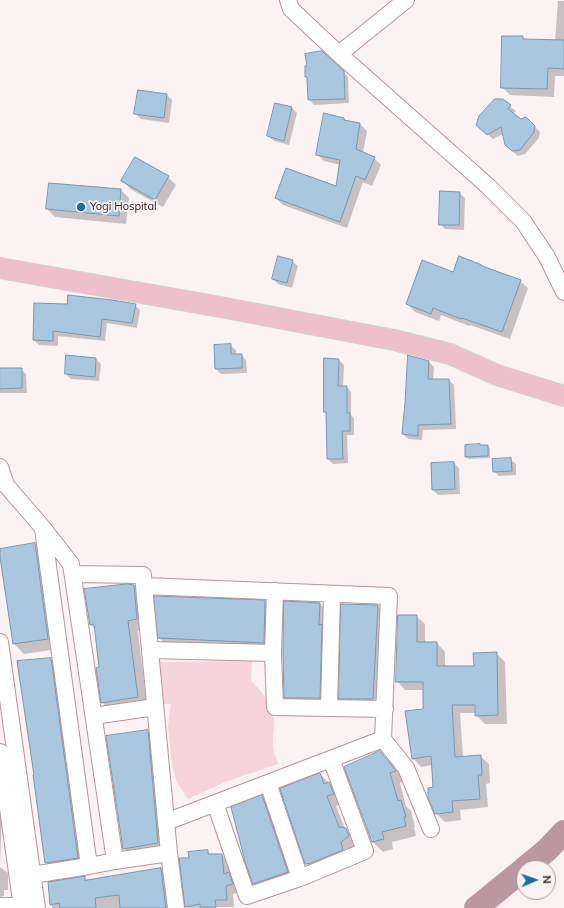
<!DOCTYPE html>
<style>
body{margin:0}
#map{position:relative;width:564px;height:908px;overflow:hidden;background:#fbf2f4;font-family:Mulish,sans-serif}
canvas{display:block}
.north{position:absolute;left:516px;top:860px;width:40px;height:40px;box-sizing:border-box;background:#fbf2f4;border:1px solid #a59a9d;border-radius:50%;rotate:88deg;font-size:11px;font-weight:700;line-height:16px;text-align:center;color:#25171a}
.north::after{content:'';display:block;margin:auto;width:14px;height:18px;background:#1b6e9e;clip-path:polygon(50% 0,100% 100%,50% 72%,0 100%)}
</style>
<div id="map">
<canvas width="564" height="908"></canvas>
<div class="north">N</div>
</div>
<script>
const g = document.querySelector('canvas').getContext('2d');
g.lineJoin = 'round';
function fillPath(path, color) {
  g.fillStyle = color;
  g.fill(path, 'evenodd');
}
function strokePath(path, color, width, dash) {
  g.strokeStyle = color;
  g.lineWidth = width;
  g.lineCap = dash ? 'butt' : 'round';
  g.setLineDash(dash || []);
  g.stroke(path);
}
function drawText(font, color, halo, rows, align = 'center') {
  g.font = font + ' Mulish,sans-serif';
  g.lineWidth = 3.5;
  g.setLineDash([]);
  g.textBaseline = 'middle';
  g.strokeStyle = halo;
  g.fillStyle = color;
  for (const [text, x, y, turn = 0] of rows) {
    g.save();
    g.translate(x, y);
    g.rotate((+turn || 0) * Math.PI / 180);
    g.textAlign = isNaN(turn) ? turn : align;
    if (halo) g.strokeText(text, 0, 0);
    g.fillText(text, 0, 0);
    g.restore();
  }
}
fillPath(new Path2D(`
 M252,661L251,681C264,693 275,708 274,727C274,733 272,740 273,745C273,751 276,758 278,764L225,782L188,799L177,783L172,765L168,726L171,704H160L158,662Z`), '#f6d4db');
fillPath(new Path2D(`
 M558,1H564V76H555L554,97L510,95L502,87L522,37L525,40L555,41Z
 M343,72L348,77L349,103L314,105L309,99L308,78Z
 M167,95L172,100L169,123L141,119L136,114Z
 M502,100L516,111L513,114L520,120L526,118L540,132L539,138L525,154L518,156L511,150L506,145L503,134L493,139L483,130Z
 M276,104L292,108L297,113L289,145L274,141L268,136Z
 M344,119L347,122L360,124L367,131L363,153L374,158L381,165L372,186L363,182L347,228L283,205L276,198L337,188L341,165L324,161L317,154Z
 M168,177L176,185L163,207L130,189L123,181Z
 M121,190L129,198L126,224L55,217L47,209Z
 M459,193L465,198L464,230L445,229L440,224Z
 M292,261L298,266L292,288L278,284L273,279Z
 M483,267L520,281L528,288L510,339L470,325L469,326L441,315L439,321L415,312L407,304L454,273Z
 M35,304L135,305L140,310L137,328L107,323L105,341L58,336V346L39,345L34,340Z
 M230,345L236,350V355H241L246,360L247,373L221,374L216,369Z
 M95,358L101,364L99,381L71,379L66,374Z
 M339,360L344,365L343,387H347L351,392V415L354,419V435H347L348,463L333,464L328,459L327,413Z
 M429,362L434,367L433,380H449L454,385L456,429L423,430L422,440L408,439L403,434Z
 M0,369H21L26,374L27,393H0Z
 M481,446H487L490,448V458L469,459L466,457Z
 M510,459L516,464V475L499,476L494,471Z
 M454,463L459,468L460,494L438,495L433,490Z
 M35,544L45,555L58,649L24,654L14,644L0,550Z
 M134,585L144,596L147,629L138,631L147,707L112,713L102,702L100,668L95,629L91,625Z
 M265,601L275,612L274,653L170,648L159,638Z
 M320,604L330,614V708H295L285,697Z
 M378,606L388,616L383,709H350L340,698Z
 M416,616L425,624V643H437L445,652V667H475L496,653L505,662L507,724H485L476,715V713H460L463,757L480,756L489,764L490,783L486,784L488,807L460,810L461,820L445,822L436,813L432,765L421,767L413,758L424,710V690H405L397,681Z
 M51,659L61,670L88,868L56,873L46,863L34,776Z
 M147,731L157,741L168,853L134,859L124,849Z
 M380,752L391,763L405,781L400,783L406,806L411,811L415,827H414L416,836L392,842L393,849L383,852L373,842Z
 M320,774L339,793L343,804L336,806L345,829L356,839L359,846L317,874L306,864Z
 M262,797L272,807L298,882L264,894L254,883Z
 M0,810L2,812L0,867L8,873V890H4V896L0,897Z
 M207,851L211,855H222L230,863L231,875L236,881L240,892L233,894L234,907L188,908L186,906L190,859Z
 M161,869L171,880L175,908H52L49,883L84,877L88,881Z`), '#0003');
strokePath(new Path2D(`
 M525,868L547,850L564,832
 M476,908L524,869`), '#bc979f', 24);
const building = new Path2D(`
 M502,36H523V39L564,40V69L548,68L547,89L501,88Z
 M322,51L344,71L345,99L308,100L307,77H305V66H307L305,54Z
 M138,90L167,94L164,118L134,114Z
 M495,99H503L511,105L508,109L521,119L526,117L535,126L534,132L520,150L512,151L505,145L501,127L487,135L476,125L479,116Z
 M275,103L292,107L284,141L267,136Z
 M324,113L344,118V120L360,123L356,149L375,157L365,180L356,176L340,222L275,198L286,168L336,186L340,160L316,155Z
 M135,157L169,176L155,200L121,181Z
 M49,183L121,189L119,216L46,209Z
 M440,191L460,192L459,225H439Z
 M278,256L293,260L287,283L272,279Z
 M459,256L482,265V266L521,280L502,332L462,318L461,319L433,308L431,314L406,304L422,260L453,272Z
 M68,295L112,300L136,304L132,323L102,319L100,337L53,331V341L33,340L34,303L67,304Z
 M231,344V354H242V368L215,369L214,345Z
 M66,355L96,358L95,377L65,374Z
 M408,355L429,361L428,379H449L451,424L418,425V436L402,434L405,403Z
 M324,358L339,359L338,386H347V413H350V431H342L343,459H327L326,412H324Z
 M0,368H22V388L0,389Z
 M480,444V445H488V456L465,457V445Z
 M511,458L512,471L493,472L492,459Z
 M454,462L455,489L432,490L431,463Z
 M35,543L48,639L13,644L0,557V549Z
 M127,584L134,585L137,619L128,621L138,697L101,703L96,668L99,667L94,624L90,625L84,589Z
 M154,596L265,600L264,643L158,638Z
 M284,601L320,603L319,625L322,624L320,698H284L283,653Z
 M341,604L378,605L373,699H339Z
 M398,615H417V642H437V666H474L473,653L497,652L498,715L475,716V705H452L455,757L481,755L482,775H478L480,799L452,801L453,812L435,814L428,798V788L433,787L431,756L412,759L405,711L423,709V682H396Z
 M51,658L78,858L45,863L33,775H34L17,661Z
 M148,730L158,843L123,849L106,736Z
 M380,751L396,771L390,773L398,801L401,800L406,817H404L406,826L382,832L384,839L372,842L344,767Z
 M320,773L324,784L329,782L334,794L327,796L339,827L346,828L349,836L341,842L343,850L311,863L305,864L280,789Z
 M262,795L288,872L253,884L246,865L231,807Z
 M208,850V854H222L224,874L229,872L233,884L226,886L227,900H215L216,907H200V904L185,907L179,858H189L188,852Z
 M161,868L166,908H120L119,895L95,898L96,908H60L59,903L50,905L48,882L85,876V880Z`);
fillPath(building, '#a9c8e0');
strokePath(building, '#7997ae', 1);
const minor = new Path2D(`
 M288,0L291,9L339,54L489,187L523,221L547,257L564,292
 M339,54L406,0
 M0,467L6,485L43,528L71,564L115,861L169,853C160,764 152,675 144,586L389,596L383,739L166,822
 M43,529L89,866L115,861
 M73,574L143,575L144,586
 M0,642L37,908
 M150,650L273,653L275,707L385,709
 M273,653L275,591
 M329,708L332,594
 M94,716L155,707
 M383,739L406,768L431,829
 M0,752L22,908
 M215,803L247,896L300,878L268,783
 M169,853L176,908
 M32,875L89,866
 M300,878L365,851L331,759
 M0,906H22`);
const major = new Path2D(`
 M0,268L215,306L394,340L450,354L497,375L564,396`);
strokePath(minor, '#ba939b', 18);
strokePath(major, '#d3d1d1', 22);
strokePath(minor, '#fff', 16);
strokePath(major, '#eec0cb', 20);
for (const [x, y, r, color] of [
 [81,207,5,"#1b6e9e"]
]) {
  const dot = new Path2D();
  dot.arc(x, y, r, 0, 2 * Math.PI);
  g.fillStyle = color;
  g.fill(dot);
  strokePath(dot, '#fbf2f4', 1.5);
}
drawText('11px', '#25171a', '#fbf2f4', [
 ["Yogi Hospital",90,207]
], 'left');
</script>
